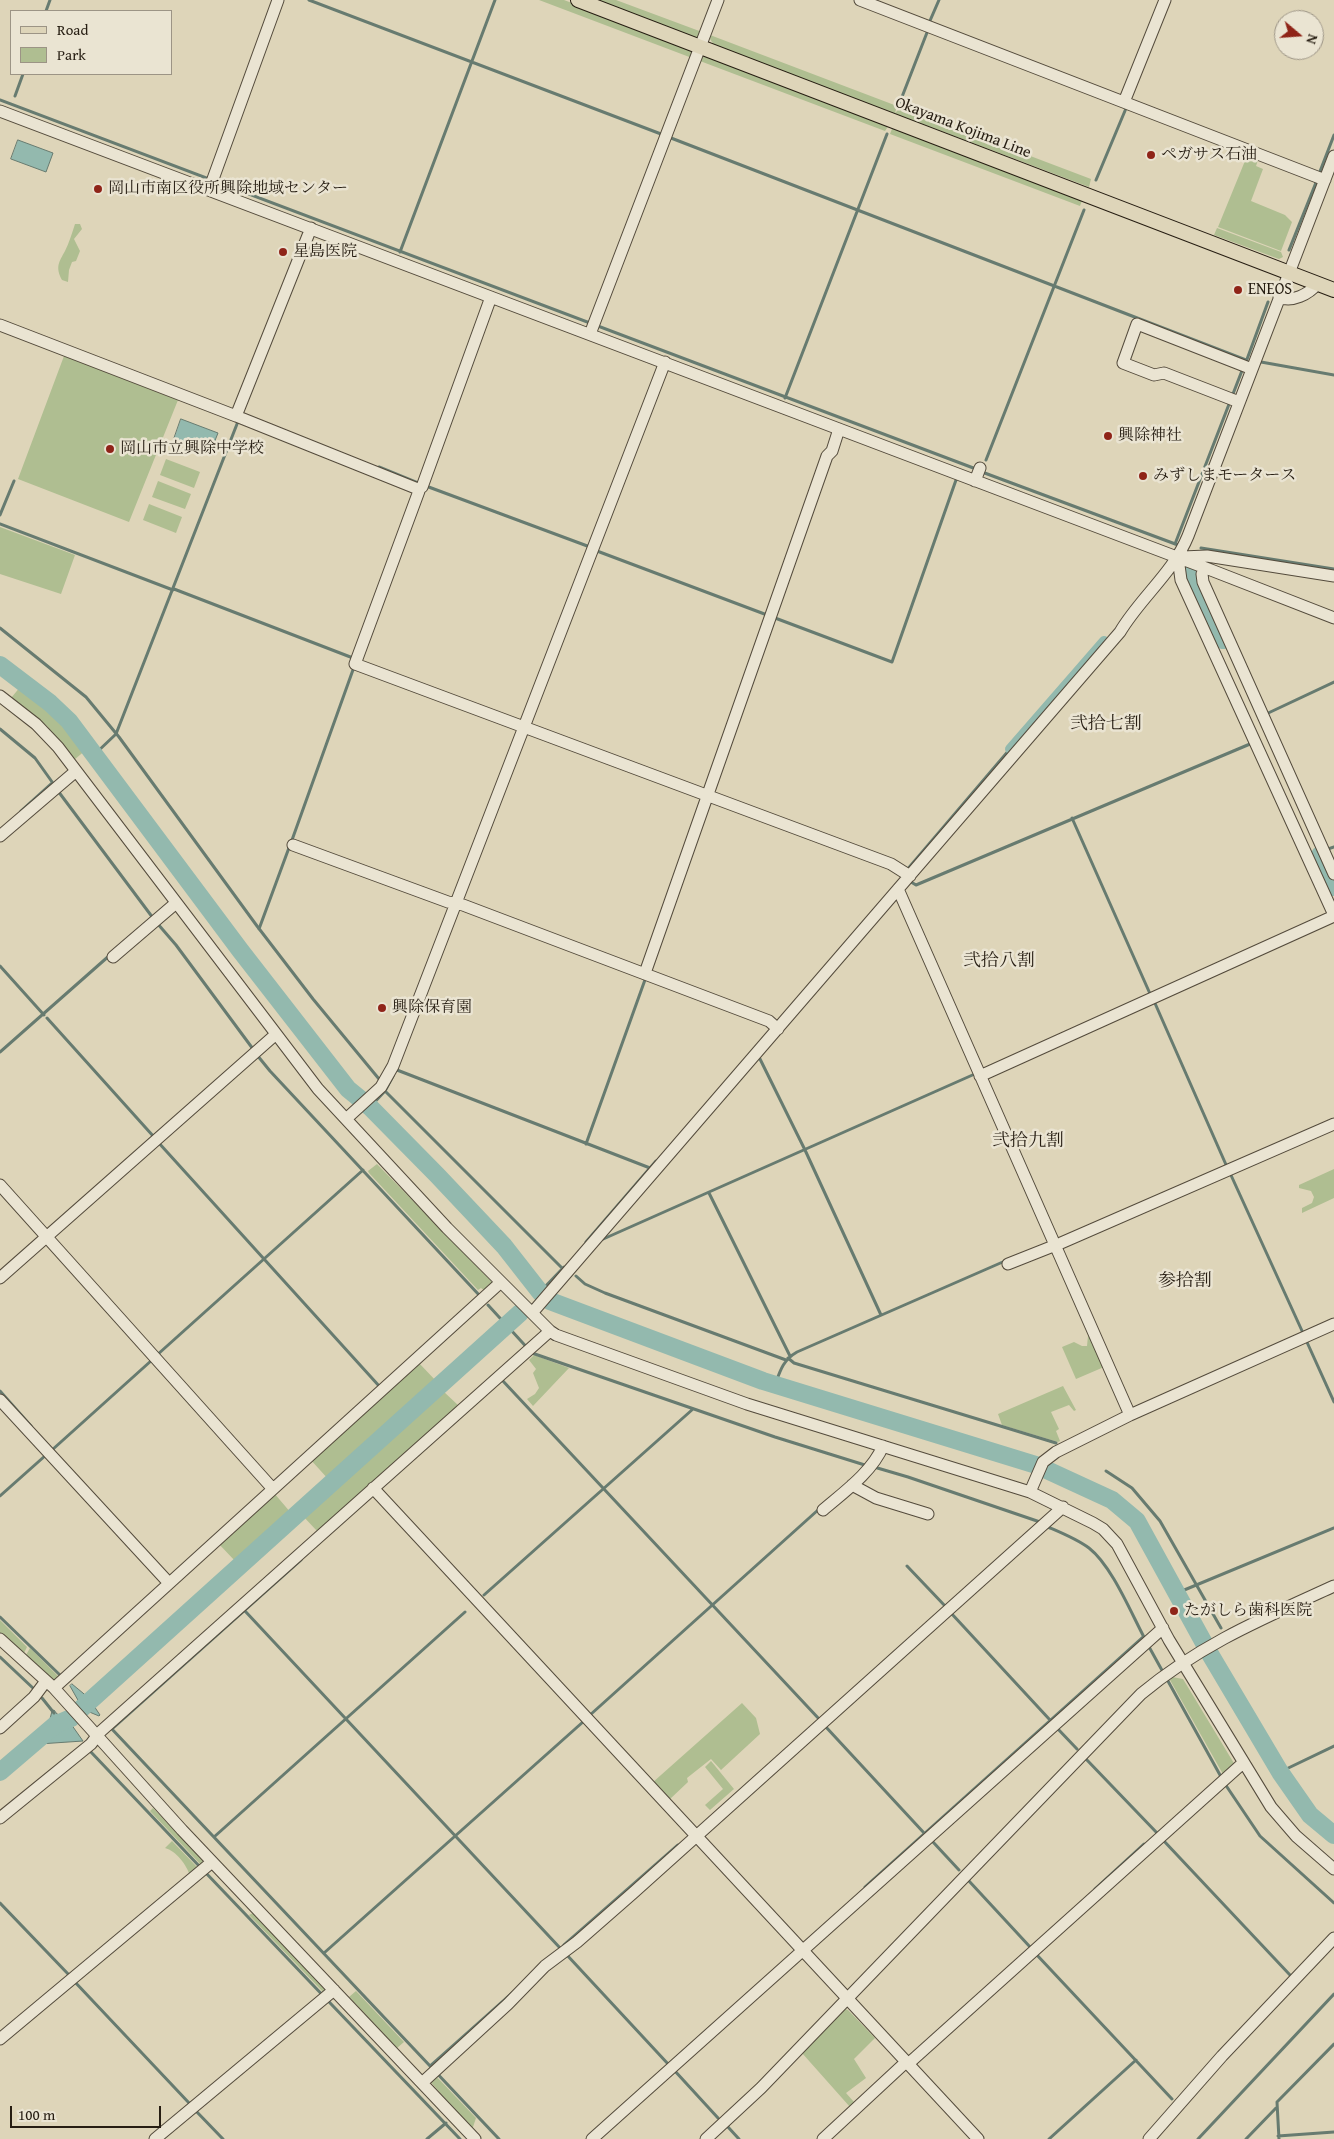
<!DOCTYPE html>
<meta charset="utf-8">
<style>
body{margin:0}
#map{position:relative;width:1334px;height:2139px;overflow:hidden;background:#ded5b9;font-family:"Gentium Book Plus",serif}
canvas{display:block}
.legend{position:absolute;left:10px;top:10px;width:162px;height:65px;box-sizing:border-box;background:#eae4d2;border:1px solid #9c9485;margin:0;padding:6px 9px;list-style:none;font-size:15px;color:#261d12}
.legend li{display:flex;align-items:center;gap:10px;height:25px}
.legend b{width:25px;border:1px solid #9c9485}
.north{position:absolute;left:1274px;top:10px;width:50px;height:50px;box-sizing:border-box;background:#eae4d2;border:1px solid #9c9485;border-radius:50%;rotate:108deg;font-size:14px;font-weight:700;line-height:20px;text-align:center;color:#261d12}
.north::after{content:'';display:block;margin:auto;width:18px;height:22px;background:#8f2418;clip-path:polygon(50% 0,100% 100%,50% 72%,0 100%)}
.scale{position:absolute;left:10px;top:2106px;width:151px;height:22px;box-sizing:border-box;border:2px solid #261d12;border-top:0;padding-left:6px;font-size:15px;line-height:18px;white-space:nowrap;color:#261d12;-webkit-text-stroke:4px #eae4d2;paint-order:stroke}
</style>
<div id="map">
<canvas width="1334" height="2139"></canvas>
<ul class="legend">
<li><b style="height:6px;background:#ded5b9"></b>Road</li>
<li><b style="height:14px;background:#afbe91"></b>Park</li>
</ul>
<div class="north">N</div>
<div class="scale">100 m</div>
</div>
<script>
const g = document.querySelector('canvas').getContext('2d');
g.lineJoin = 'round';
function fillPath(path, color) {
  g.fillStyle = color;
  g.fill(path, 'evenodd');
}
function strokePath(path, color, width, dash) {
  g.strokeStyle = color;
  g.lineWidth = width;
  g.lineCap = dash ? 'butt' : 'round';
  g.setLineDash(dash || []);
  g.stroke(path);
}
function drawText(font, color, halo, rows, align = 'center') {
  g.font = font + ' "Gentium Book Plus","Noto Serif JP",serif';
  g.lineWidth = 5;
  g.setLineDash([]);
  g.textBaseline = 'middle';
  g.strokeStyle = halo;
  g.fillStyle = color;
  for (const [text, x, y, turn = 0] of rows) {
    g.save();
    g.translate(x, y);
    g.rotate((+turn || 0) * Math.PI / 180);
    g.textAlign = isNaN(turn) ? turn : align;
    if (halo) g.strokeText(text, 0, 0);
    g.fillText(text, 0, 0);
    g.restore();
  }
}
fillPath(new Path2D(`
 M539,0H564L693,49L692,58Z
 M595,0H616L702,32L697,38Z
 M710,35L897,106L895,113L901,107L1091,179L1089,187L714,45L710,39Z
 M704,55L1083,198L1080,206L890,134L893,126L889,125L885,131L700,61Z
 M1247,156L1258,160L1256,166L1263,169L1251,201L1285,215L1292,222L1281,251L1218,227Z
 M75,224H80L82,229L74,239L80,251L76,261L72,262L69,270L68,282L62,280C55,267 59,262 65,251C69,243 72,233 75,224Z
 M1217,228L1281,252L1283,257L1279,259L1214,235Z
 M64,356L178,400L129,522L18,479Z
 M166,459L200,472L194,488L160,475Z
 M158,481L191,494L185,509L152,497Z
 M149,504L182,517L176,533L143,520Z
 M0,527L75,555L61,594L0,574Z
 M21,686L52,710L87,749L74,760L47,726L11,698Z
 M377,1164L493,1283L485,1291L481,1288L478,1290L369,1173L368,1171Z
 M1334,1169V1198L1302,1213V1208L1312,1203L1314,1197L1311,1191L1299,1188V1185Z
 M1090,1335L1104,1367L1076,1379L1062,1347L1074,1342L1082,1346H1087L1088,1336Z
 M534,1355L569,1368L533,1406L527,1399L535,1394L539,1388L533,1373L536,1369L529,1360Z
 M419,1363L437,1382L329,1480L310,1459Z
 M1063,1386L1076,1410L1074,1411L1069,1405L1051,1412L1059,1429L1056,1431L1060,1441L1058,1442L1002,1425L998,1414Z
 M443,1391L459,1406L317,1531L302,1515Z
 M274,1493L291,1513L236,1562L217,1542Z
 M0,1620L27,1647L24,1653H22L0,1633Z
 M30,1648L60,1678L54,1682L26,1655Z
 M1172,1677L1183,1679L1235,1765L1224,1776L1170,1680Z
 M742,1703L756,1718L760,1734L721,1770L711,1759L687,1778L688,1782L669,1800L652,1783Z
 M711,1761L734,1789L710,1810L705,1805L723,1789L705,1767Z
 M153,1808L204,1861L203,1867L150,1811Z
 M172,1841L197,1867L190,1876C187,1865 176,1851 165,1848Z
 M253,1913L326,1987L325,1994L249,1915Z
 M356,1991L404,2042L397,2048L349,1997Z
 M845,2009L848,2010L875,2038L854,2059L866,2078L846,2093L854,2102L850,2107L802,2053Z
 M434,2074L476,2118L472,2130L429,2080Z`), '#afbe91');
const water = new Path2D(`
 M18,140L53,153L46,172L11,159Z
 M181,419L218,433L210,453L174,439Z
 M72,1684L95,1703L94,1706L100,1715L99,1716L87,1711L71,1724L83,1741L39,1744L34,1738L49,1723L52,1711L54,1710L57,1714L66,1717L79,1702L70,1686Z`);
fillPath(water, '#93b9ae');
strokePath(water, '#677b70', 1);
strokePath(new Path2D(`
 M309,0L661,134
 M46,11L50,0
 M929,23L939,0
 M15,96L23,74
 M0,100L976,469
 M900,102L928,30
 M671,138L1246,360
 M1319,174L1334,135
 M1096,180L1127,106
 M1289,250L1317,180
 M400,252L495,0
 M1246,362L1268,302
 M1261,362L1334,375
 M785,398L887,134
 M986,460L1084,210
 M379,467L418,483
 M982,472L1178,545
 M426,486L590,547
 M0,515L14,481
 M0,524L173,590
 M1175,544L1243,368
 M1201,548L1334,569
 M597,551L892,662L956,480
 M174,589L353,658
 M0,628L86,697L119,737L257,926L313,999L379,1079
 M1264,715L1334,682
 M0,729L35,758L55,786
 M95,754L116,734L237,424
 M58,791L153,918
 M21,811L52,783
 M1072,818L1151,996
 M294,841L292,840L354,667
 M1325,850L1334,847
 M906,871L1010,749
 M911,882L916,885L1250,744
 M157,923L176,945L253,1049
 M259,929L290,845
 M0,966L44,1015
 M1154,1001L1227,1167
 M47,1018L154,1137
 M0,1052L110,955
 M257,1055L270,1071L480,1296
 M760,1059L805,1150L881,1315
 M397,1070L650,1168
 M385,1091L563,1269
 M370,1107L385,1091L393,1076
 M158,1142L380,1387
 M586,1144L646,977
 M1230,1173L1303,1333
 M709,1193L790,1356
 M601,1240L977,1073
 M586,1242L656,1161
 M576,1276L585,1284L605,1293L786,1360
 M540,1292L564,1267
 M488,1305L532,1353L775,1437L868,1466
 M1306,1340L1334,1402
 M157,1355L363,1170
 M788,1358L794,1363L1056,1443
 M502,1380L820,1720
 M775,1385C780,1371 783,1360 797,1352L1005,1261
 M0,1391L31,1426
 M52,1450L152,1360
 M874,1467L908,1477L1040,1522
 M1106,1471L1132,1488L1160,1521L1221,1628
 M0,1496L46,1455
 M1048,1527C1062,1533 1077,1539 1089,1548C1112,1566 1131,1613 1145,1639
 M907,1566L946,1607
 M1177,1593L1334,1528
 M484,1595L693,1409
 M245,1611L561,1949
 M951,1613L1050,1720
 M0,1617L61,1676
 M1148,1645L1225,1784L1260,1836L1334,1903
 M0,1657L34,1689
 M42,1698L54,1713
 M590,1715L818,1510
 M825,1726L925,1834
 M110,1727L499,2139
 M1057,1728L1077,1749
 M112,1729L301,1560
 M90,1751L201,1868
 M1086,1759L1158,1834
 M1280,1772L1334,1746
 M214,1837L465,1612
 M1163,1840L1290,1975
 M933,1842L959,1870
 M205,1872L460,2139
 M969,1881L1031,1948
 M865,1887L1143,1637
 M1095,1889L1144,1844
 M0,1903L70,1976
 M564,1945L678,1845
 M324,1953L584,1721
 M566,1954L669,2065
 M1036,1954L1172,2099
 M74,1981L190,2104
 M430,2066L512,1993
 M674,2070L718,2118
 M195,2110L223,2139
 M728,2127L739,2139
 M1278,2136L1334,2132
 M427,2139L446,2123
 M1049,2139L1136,2060
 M1198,2139L1334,1994
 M1246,2139L1276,2108
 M1279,2139L1277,2102L1334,2044`), '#677b70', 3);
strokePath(new Path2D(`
 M1010,749L1104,641`), '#93b9ae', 10);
strokePath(new Path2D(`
 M1193,569L1197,584L1223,640
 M0,665L50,703L69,721L240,950L348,1089L370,1107L437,1175L504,1246L540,1292L550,1301L763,1381L1036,1465L1112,1500L1137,1521L1210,1654L1280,1772L1310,1815L1334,1835
 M1320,855L1334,887
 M0,1772L55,1725L71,1718L520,1313`), '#93b9ae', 18);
const minor = new Path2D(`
 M860,0L1325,180
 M1124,102L1165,0
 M0,111L1211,570L1334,618
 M209,190L278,0
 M311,228L236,416L418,489
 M491,297L422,487L418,489L419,491L355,664L891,864L910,876
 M1279,297C1292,303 1309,294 1317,284
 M0,325L236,416
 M590,334L718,0
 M1239,402L1164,373L1154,375L1123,363L1137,324L1252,369
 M975,481L980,468
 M1182,557L1207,556L1334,576
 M1178,558L1181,580L1334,915
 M1202,574L1203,582L1334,874
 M0,696L36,724L58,747L318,1089L447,1228L550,1331L556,1335L747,1404L1030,1492L1093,1523L1103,1529L1117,1544L1169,1640L1271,1807L1296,1836L1334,1869
 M0,836L76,771
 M293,845L448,902L463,905L769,1021L778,1029
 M898,889L1130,1415
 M113,957L176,903
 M645,973L827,456L832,451L839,429
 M980,1076L1334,916
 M346,1119L381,1087L393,1066L665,362
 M0,1185L273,1489
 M1008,1264L1061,1243L1334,1124
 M0,1278L275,1035
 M532,1313L1120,632C1140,598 1173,573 1188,536L1334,156
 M0,1400L168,1582
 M852,1485L876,1498L928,1514
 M373,1488L978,2139
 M1030,1492L1043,1462L1056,1452L1130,1415L1334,1324
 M823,1510C844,1492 872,1472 883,1446
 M0,1639L54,1688L182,1830L475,2139
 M54,1688L501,1282
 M0,1728L34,1697L46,1681
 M0,1818L91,1744L100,1732L550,1331
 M0,2039L212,1862
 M908,2064L1243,1763
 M423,2082L508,2004L545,1966L577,1942L633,1893L1063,1507
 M155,2139L334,1990
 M592,2139L1163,1628
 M706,2139L761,2088L1141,1694C1201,1644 1264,1618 1334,1586
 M823,2139L906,2062
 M1149,2139L1222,2056L1334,1938`);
const major = new Path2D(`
 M578,0L1334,290`);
strokePath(minor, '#544b3c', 13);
strokePath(major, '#261d12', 16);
strokePath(minor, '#eae4d2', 11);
strokePath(major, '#ded5b9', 14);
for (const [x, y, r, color] of [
 [1151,155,5,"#8f2418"],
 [98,189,5,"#8f2418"],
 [283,252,5,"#8f2418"],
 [1238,290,5,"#8f2418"],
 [1108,436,5,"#8f2418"],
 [110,449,5,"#8f2418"],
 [1143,476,5,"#8f2418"],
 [382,1008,5,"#8f2418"],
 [1174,1611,5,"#8f2418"]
]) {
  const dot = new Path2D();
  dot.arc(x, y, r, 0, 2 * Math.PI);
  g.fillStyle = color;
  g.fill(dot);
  strokePath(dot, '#eae4d2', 2);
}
drawText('16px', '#261d12', '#eae4d2', [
 ["Okayama Kojima Line",963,128,21]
]);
drawText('16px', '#261d12', '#eae4d2', [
 ["ペガサス石油",1161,155],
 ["岡山市南区役所興除地域センター",108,189],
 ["星島医院",293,252],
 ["ENEOS",1248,290],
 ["興除神社",1118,436],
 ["岡山市立興除中学校",120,449],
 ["みずしまモータース",1153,476],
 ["興除保育園",392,1008],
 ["たがしら歯科医院",1184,1611]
], 'left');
drawText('18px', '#261d12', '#eae4d2', [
 ["弐拾七割",1106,724],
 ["弐拾八割",999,961],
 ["弐拾九割",1028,1141],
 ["参拾割",1185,1281]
]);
</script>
